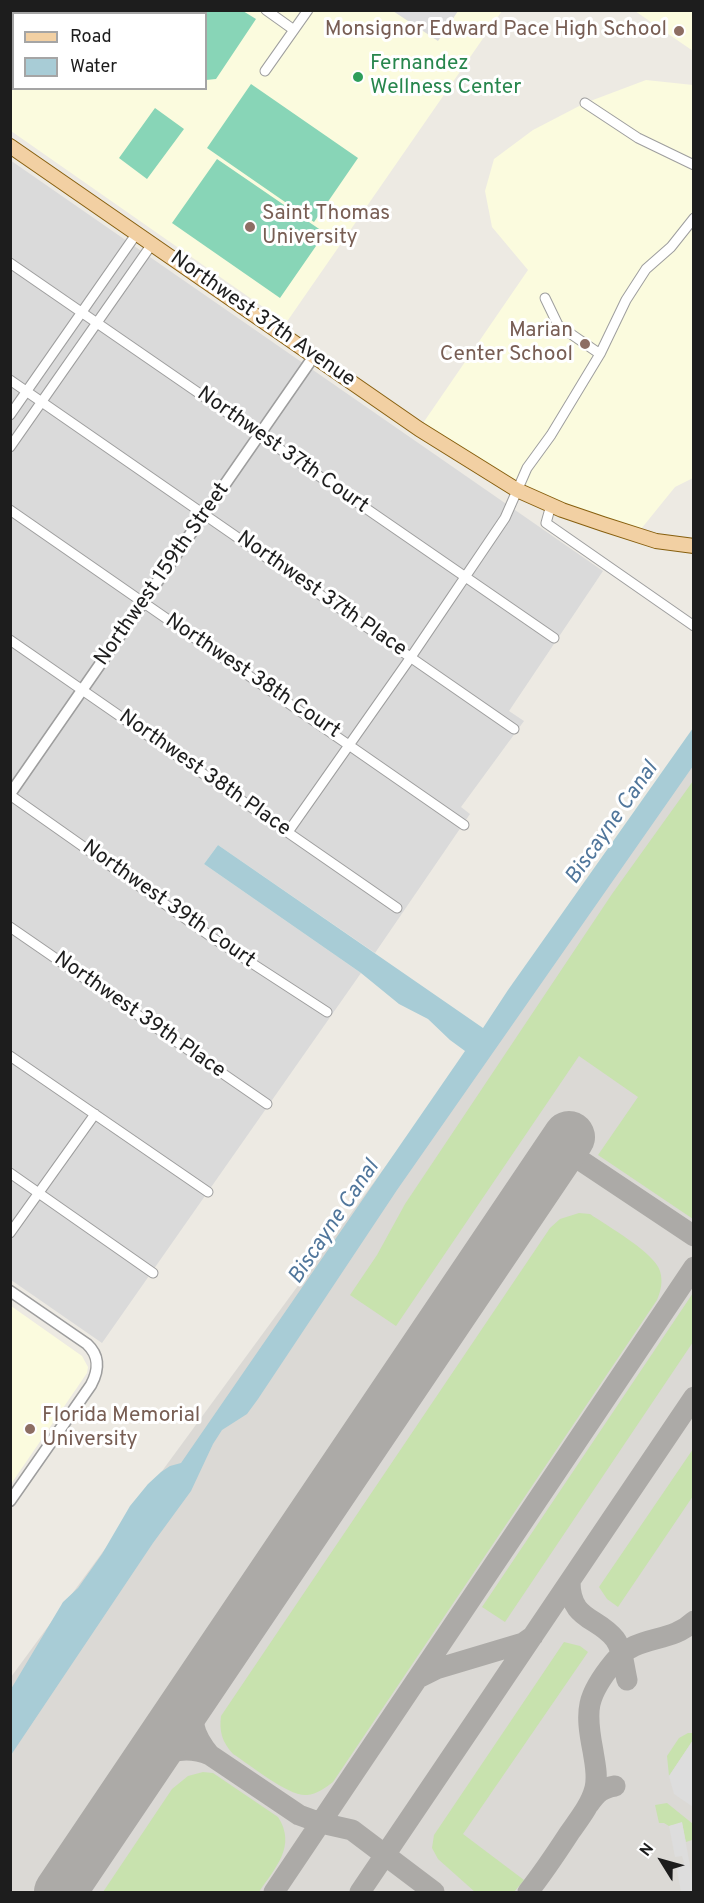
<!DOCTYPE html>
<style>
body{margin:0}
#map{position:relative;width:704px;height:1903px;overflow:hidden;background:#edeae3;font-family:Overpass,sans-serif}
canvas{display:block}
.frame{position:absolute;inset:0;border:12px solid #1d1d1d;pointer-events:none}
.legend{position:absolute;left:12px;top:12px;width:195px;height:78px;box-sizing:border-box;background:#fff;border:2px solid #a5a5a5;margin:0;padding:8px 10px;list-style:none;font-size:18px;color:#1d1d1d}
.legend li{display:flex;align-items:center;gap:12px;height:30px}
.legend b{width:30px;border:2px solid #a5a5a5}
.north{position:absolute;left:632px;top:1831px;width:60px;height:60px;-webkit-text-stroke:4px #fff;paint-order:stroke;rotate:307deg;font-size:16px;font-weight:700;line-height:24px;text-align:center;color:#1d1d1d}
.north::after{content:'';display:block;margin:auto;width:21px;height:27px;background:#1d1d1d;clip-path:polygon(50% 0,100% 100%,50% 72%,0 100%)}
</style>
<div id="map">
<canvas width="704" height="1903"></canvas>
<div class="frame"></div>
<ul class="legend">
<li><b style="height:8px;background:#f2d0a3"></b>Road</li>
<li><b style="height:16px;background:#a8ccd6"></b>Water</li>
</ul>
<div class="north">N</div>
</div>
<script>
const g = document.querySelector('canvas').getContext('2d');
g.lineJoin = 'round';
function fillPath(path, color) {
  g.fillStyle = color;
  g.fill(path, 'evenodd');
}
function strokePath(path, color, width, dash) {
  g.strokeStyle = color;
  g.lineWidth = width;
  g.lineCap = dash ? 'butt' : 'round';
  g.setLineDash(dash || []);
  g.stroke(path);
}
function drawText(font, color, halo, rows, align = 'center') {
  g.font = font + ' Overpass,sans-serif';
  g.lineWidth = 6;
  g.setLineDash([]);
  g.textBaseline = 'middle';
  g.strokeStyle = halo;
  g.fillStyle = color;
  for (const [text, x, y, turn = 0] of rows) {
    g.save();
    g.translate(x, y);
    g.rotate((+turn || 0) * Math.PI / 180);
    g.textAlign = isNaN(turn) ? turn : align;
    if (halo) g.strokeText(text, 0, 0);
    g.fillText(text, 0, 0);
    g.restore();
  }
}
fillPath(new Path2D(`
 M10,160L603,571L509,711L524,721L461,807L470,814L375,953L218,845L204,864L361,973L102,1343L11,1280Z`), '#dadada');
fillPath(new Path2D(`
 M11,11H502L286,323L11,131ZM14,14H206V88H14Z
 M635,11H693V51Z
 M646,80L693,85V478L675,487L637,534L562,510L419,429L528,270L492,227L485,191L494,159L533,130L585,103Z
 M11,1306L82,1356L88,1367L87,1373L11,1484Z`), '#fbfbde');
fillPath(new Path2D(`
 M693,747V1892H11V1677Z`), '#dbd9d5');
fillPath(new Path2D(`
 M693,781V1219L598,1155L638,1097L579,1056L396,1326L350,1295L377,1255L405,1204L612,894Z
 M579,1213L590,1214C607,1226 654,1252 660,1271C663,1281 661,1291 657,1300L333,1782C325,1788 317,1794 307,1795C289,1797 249,1764 233,1754C222,1742 219,1731 221,1716L550,1228L560,1219Z
 M693,1293V1342L505,1622L482,1607Z
 M693,1449V1496L618,1607L607,1599L599,1587Z
 M564,1642L580,1646L588,1652L463,1834L524,1880L514,1892H475L438,1859L432,1848L434,1835Z
 M688,1733H693V1740L669,1776L667,1756L679,1738Z
 M203,1772L213,1773L278,1817C297,1846 275,1868 259,1892H103L172,1789L188,1776Z
 M667,1803L693,1824L692,1840L686,1842L682,1823L669,1826L664,1823H659L655,1805Z`), '#c8e2ae');
fillPath(new Path2D(`
 M11,10H118V13L14,14L13,50H11Z`), '#a9c89c');
fillPath(new Path2D(`
 M162,10L243,11L256,19L216,79L206,80V14L158,13Z
 M251,84L358,158L314,222L207,148Z
 M155,108L184,129L147,179L119,158Z
 M217,159L325,233L280,298L172,223Z`), '#88d5b7');
fillPath(new Path2D(`
 M393,11H458L438,41Z
 M693,1740L694,1807H693L674,1794L669,1776Z
 M682,1822L693,1882V1892H681L676,1865L684,1863L682,1856L675,1857L669,1826Z`), '#ddd');
fillPath(new Path2D(`
 M693,728V766L397,1190L258,1399L247,1414L222,1430L213,1444L191,1491L153,1543L11,1755V1689L63,1602L78,1588L102,1554L130,1506L148,1484L161,1472L170,1466L181,1463L465,1051L450,1040L428,1019L399,1004L361,973L204,864L218,845L483,1028L508,990Z`), '#a8ccd6');
strokePath(new Path2D(`
 M562,1148L694,1236
 M570,1581C570,1621 597,1616 615,1639C623,1650 624,1667 627,1680
 M420,1677L436,1669L523,1643L533,1636
 M197,1690C189,1717 192,1734 210,1755L299,1815L321,1823L352,1830L434,1892
 M148,1762C169,1750 188,1746 210,1755
 M589,1804C597,1793 602,1788 615,1786
 M274,1892L694,1267
 M360,1892L694,1397
 M528,1892C543,1873 557,1852 570,1832C580,1818 591,1804 595,1788C598,1775 595,1764 593,1751C585,1710 586,1696 614,1662C638,1633 669,1645 694,1621`), '#acaaa7', 21);
strokePath(new Path2D(`
 M60,1892L569,1137`), '#acaaa7', 52);
const minor = new Path2D(`
 M266,10L294,30
 M265,71L308,10
 M585,103L638,138L694,165
 M10,263L554,638
 M545,298L558,325L600,354
 M10,380L514,729
 M10,415L137,233
 M10,447L152,244
 M551,505L546,523L694,626
 M10,510L464,825
 M10,640L397,908
 M10,795L213,938L327,1012
 M288,832L411,657L505,518L527,468L551,435L600,354L626,300L646,269L671,247L694,218
 M10,927L267,1104
 M10,1056L208,1192
 M10,1173L153,1273
 M10,1233L95,1114`);
const tertiary = new Path2D(`
 M10,794L314,356
 M10,1291L87,1344C100,1356 99,1370 91,1385L10,1501`);
const primary = new Path2D(`
 M10,146L419,429L517,490L562,510L603,524L656,541L694,546`);
strokePath(minor, '#9e9e9e', 11);
strokePath(tertiary, '#9e9e9e', 13);
strokePath(primary, '#875f0e', 16);
strokePath(minor, '#fff', 9);
strokePath(tertiary, '#fff', 10);
strokePath(primary, '#f2d0a3', 14);
for (const [x, y, r, color] of [
 [679,31,6,"#8d6e63"],
 [358,77,6,"#2e9e5b"],
 [250,227,6,"#8d6e63"],
 [585,344,6,"#8d6e63"],
 [30,1429,6,"#8d6e63"]
]) {
  const dot = new Path2D();
  dot.arc(x, y, r, 0, 2 * Math.PI);
  g.fillStyle = color;
  g.fill(dot);
  strokePath(dot, '#fff', 2);
}
drawText('21px', '#785e54', '#fff', [
 ["Monsignor Edward Pace High School",667,31],
 ["Saint Thomas",262,215,"left"],
 ["University",262,239,"left"],
 ["Marian",573,332],
 ["Center School",573,356],
 ["Florida Memorial",42,1417,"left"],
 ["University",42,1441,"left"]
], 'right');
drawText('21px', '#27864d', '#fff', [
 ["Fernandez",370,65],
 ["Wellness Center",370,89]
], 'left');
drawText('21px', '#1d1d1d', '#fff', [
 ["Northwest 37th Avenue",262,320,35],
 ["Northwest 37th Court",282,451,35],
 ["Northwest 159th Street",163,575,-55],
 ["Northwest 37th Place",321,595,35],
 ["Northwest 38th Court",252,677,34],
 ["Northwest 38th Place",204,774,35],
 ["Northwest 39th Court",168,905,35],
 ["Northwest 39th Place",139,1016,35]
]);
drawText('italic 22px', '#50769b', '#fff', [
 ["Biscayne Canal",613,824,-55],
 ["Biscayne Canal",335,1223,-56]
]);
</script>
